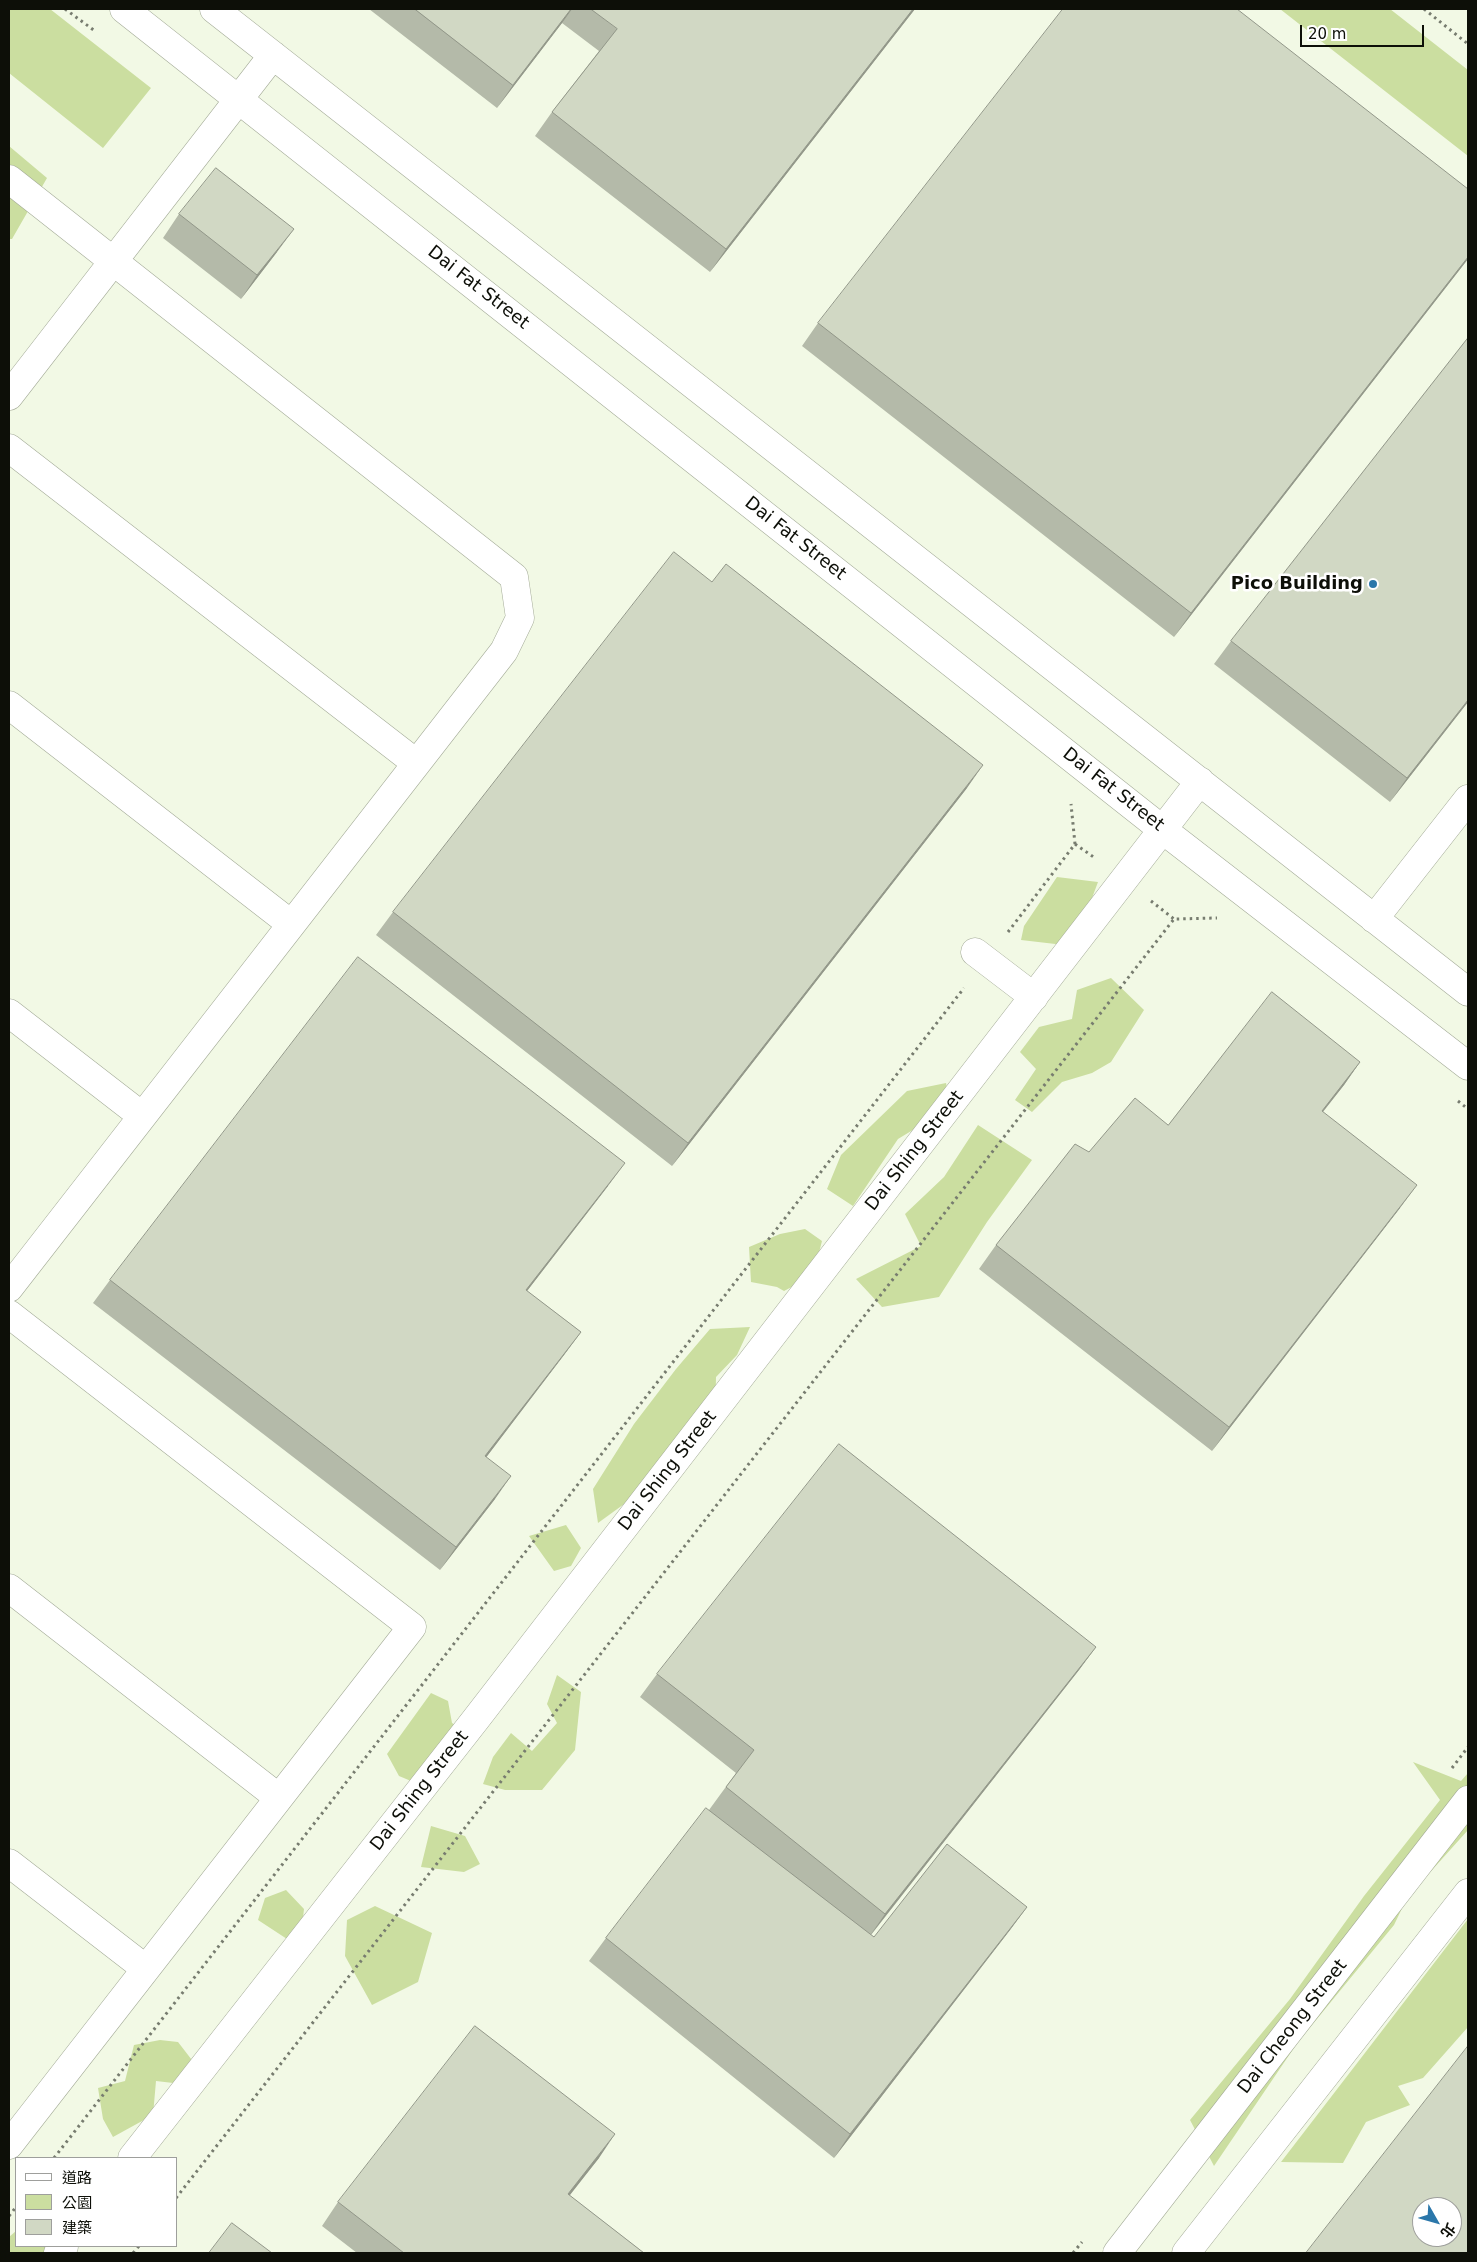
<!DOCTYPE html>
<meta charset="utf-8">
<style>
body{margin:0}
#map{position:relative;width:1477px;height:2262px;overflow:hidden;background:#f2f9e5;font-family:"DejaVu Sans","Noto Sans TC",sans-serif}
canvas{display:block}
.frame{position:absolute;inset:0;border:10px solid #0d0f08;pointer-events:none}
.legend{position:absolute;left:15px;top:2157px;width:162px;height:90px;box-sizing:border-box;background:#fff;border:1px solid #9e9f9c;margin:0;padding:6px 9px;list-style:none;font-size:15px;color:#0d0f08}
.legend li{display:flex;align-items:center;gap:10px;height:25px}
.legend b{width:25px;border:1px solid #9e9f9c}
.north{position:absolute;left:1412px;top:2197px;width:50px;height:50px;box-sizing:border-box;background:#fff;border:1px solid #9e9f9c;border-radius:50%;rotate:128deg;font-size:14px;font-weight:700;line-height:20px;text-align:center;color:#0d0f08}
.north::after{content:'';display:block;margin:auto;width:18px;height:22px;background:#2b77aa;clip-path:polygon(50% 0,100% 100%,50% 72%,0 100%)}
.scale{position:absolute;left:1300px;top:25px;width:124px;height:22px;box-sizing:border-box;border:2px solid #0d0f08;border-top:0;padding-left:6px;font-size:15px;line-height:18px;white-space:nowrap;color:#0d0f08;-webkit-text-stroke:4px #fff;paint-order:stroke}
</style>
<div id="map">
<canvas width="1477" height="2262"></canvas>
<div class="frame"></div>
<ul class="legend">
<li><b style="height:6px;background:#fff"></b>道路</li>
<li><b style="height:14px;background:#cbdea0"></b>公園</li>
<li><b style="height:14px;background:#d1d8c4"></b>建築</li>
</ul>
<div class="north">北</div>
<div class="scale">20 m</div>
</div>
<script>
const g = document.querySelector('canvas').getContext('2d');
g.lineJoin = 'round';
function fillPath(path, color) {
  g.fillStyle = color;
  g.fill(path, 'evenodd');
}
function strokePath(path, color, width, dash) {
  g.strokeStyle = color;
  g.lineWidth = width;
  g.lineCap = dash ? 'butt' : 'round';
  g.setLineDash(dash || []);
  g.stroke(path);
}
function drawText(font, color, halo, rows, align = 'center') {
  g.font = font + ' "DejaVu Sans",sans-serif';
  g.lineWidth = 5;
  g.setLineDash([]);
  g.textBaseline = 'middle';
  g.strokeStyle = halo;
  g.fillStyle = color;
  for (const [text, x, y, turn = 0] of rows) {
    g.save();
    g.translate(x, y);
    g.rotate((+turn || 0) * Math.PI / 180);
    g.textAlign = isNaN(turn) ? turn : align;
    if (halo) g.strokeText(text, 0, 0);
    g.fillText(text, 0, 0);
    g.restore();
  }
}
fillPath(new Path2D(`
 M9,9H50L151,88L103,148L9,73Z
 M1280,9H1390L1468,70V156Z
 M9,146L47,178L12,239H9Z
 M1057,877L1098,882L1089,906L1064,945L1021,940L1024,926Z
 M1111,978L1144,1010L1111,1062L1092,1073L1062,1082L1032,1112L1015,1100L1036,1069L1020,1052L1039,1027L1072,1019L1077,990Z
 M946,1083L949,1098L926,1122L898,1139L853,1206L827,1189L841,1155L907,1091Z
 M978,1125L1032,1160L987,1222L939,1297L882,1307L856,1279L921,1246L905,1214L944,1177Z
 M805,1229L822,1241L813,1276L784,1291L777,1287L751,1282L749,1247L780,1234Z
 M750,1327L737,1355L716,1377L715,1422L642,1491L598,1523L593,1489L634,1424L676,1369L710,1329Z
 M566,1525L581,1548L571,1566L554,1571L529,1536Z
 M557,1675L581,1692L575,1750L542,1790H505L483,1784L493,1757L511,1733L532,1751L557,1723L547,1704Z
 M431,1693L448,1701L452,1723L473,1736L411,1781L399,1776L387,1754Z
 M1413,1762L1461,1781L1468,1773V1830L1407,1898L1394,1925L1298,2042L1214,2166L1190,2120L1290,1999L1364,1896L1440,1800Z
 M431,1826L465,1836L480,1864L464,1872L421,1867Z
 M286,1890L304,1909L302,1927L287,1939L258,1920L265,1898Z
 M375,1906L432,1933L418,1982L372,2005L345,1956L347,1920Z
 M1468,1919V2027L1423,2078L1398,2086L1410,2105L1366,2122L1343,2163L1281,2162Z
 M160,2040L178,2042L195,2064L199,2086L156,2081L153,2115L113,2137L103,2119L98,2088L125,2081L134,2045Z
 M16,2231V2246H75L70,2253H9V2237Z`), '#cbdea0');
const minor = new Path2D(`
 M124,9L1163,830L1468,1066
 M214,9L1468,992
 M9,179L514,577L520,618L504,651L9,1288
 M9,396L273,55
 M9,448L416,763
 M9,705L291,924
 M1374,919L1468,799
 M975,952L1034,997
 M9,1013L142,1116
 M9,1314L412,1627L9,2145
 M9,1588L279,1798
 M9,1863L146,1969
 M132,2158L476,1719L1200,781
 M58,2253L64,2246
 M1117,2253L1468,1800
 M1186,2253L1468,1893`);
strokePath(minor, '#a3aa97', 29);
strokePath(new Path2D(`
 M65,9L95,31
 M1424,9L1468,44
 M1075,844L1095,858
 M1151,901L1174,919
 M1008,932L1075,844L1071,804
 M1458,1101L1468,1109
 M1452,1768L1468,1747
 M54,2158L964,988
 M176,2198L1174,919L1217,918
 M9,2216L16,2207
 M133,2253L139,2246
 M1073,2253L1082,2242`), '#777c6f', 3, [2.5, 4]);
strokePath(minor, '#fff', 28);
fillPath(new Path2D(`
 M369,9H915L710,272L535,136L552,112L599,51L562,23L497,108Z
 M179,214L277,252L241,299L163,238Z
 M1468,259L1174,637L802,346L818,323Z
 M1468,338V702L1390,802L1214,664L1231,641Z
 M967,788L672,1166L376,935L393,912Z
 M1360,1062L1344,1085L1323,1112L1400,1208L1212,1451L979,1269L996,1245L1089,1152Z
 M608,1186L527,1291L581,1332L564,1355L486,1457L495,1499L440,1570L93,1303L110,1280Z
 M1096,1647L1079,1670L871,1935L874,1937L1027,1907L1010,1930L834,2158L589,1961L606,1938L709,1810L736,1773L640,1697L657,1674Z
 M599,2158L569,2195L644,2253H357L322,2226L338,2202Z`), '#b4baa9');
fillPath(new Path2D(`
 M571,9H572L562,23L497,108L513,85Z
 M913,9H915L710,272L726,249Z
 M294,229L277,252L241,299L257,275Z
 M1468,257V259L1174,637L1191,613Z
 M1468,700V702L1390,802L1407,778Z
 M983,765L967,788L672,1166L688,1143Z
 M1360,1062L1344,1085L1305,1134L1322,1111Z
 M625,1163L608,1186L510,1313L526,1290Z
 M1417,1185L1400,1208L1212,1451L1229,1427Z
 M581,1332L564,1355L469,1480L485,1456Z
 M511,1476L495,1499L440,1570L456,1547Z
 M1096,1647L1079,1670L869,1937L885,1914Z
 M1027,1907L1010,1930L834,2158L850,2134Z
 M615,2134L599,2158L552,2218L568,2194Z`), '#929789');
const building = new Path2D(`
 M415,9H571L513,85Z
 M591,9H913L726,249L552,112L617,29Z
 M1063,9H1237L1468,189V257L1191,613L818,323Z
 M216,168L294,229L257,275L179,214Z
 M1468,338V700L1407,778L1231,641Z
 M674,552L712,582L726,564L983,765L688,1143L393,912Z
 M358,957L625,1163L526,1290L581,1332L485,1456L511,1476L456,1547L110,1280Z
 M1272,992L1360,1062L1322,1111L1417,1185L1229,1427L996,1245L1075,1144L1089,1152L1135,1098L1168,1125Z
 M839,1444L1096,1647L885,1914L726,1787L754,1750L657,1674Z
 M706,1808L874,1937L947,1844L1027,1907L850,2134L606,1938Z
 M475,2026L615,2134L568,2194L644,2253H404L338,2202Z
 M1468,2046V2253H1306ZM1422,2207H1452V2237H1422Z
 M232,2223L272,2253H209Z`);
fillPath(building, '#d1d8c4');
strokePath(building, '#929789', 1);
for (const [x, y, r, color] of [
 [1373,584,5,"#2b77aa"]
]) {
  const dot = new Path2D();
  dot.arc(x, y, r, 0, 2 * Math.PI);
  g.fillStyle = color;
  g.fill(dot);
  strokePath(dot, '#fff', 2);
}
drawText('18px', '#0d0f08', '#fff', [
 ["Dai Fat Street",478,288,38],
 ["Dai Fat Street",795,539,38],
 ["Dai Fat Street",1113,790,38],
 ["Dai Shing Street",915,1151,-52],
 ["Dai Shing Street",668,1471,-52],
 ["Dai Shing Street",420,1791,-52],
 ["Dai Cheong Street",1293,2027,-52]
]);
drawText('bold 18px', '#0d0f08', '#fff', [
 ["Pico Building",1363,584]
], 'right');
</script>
